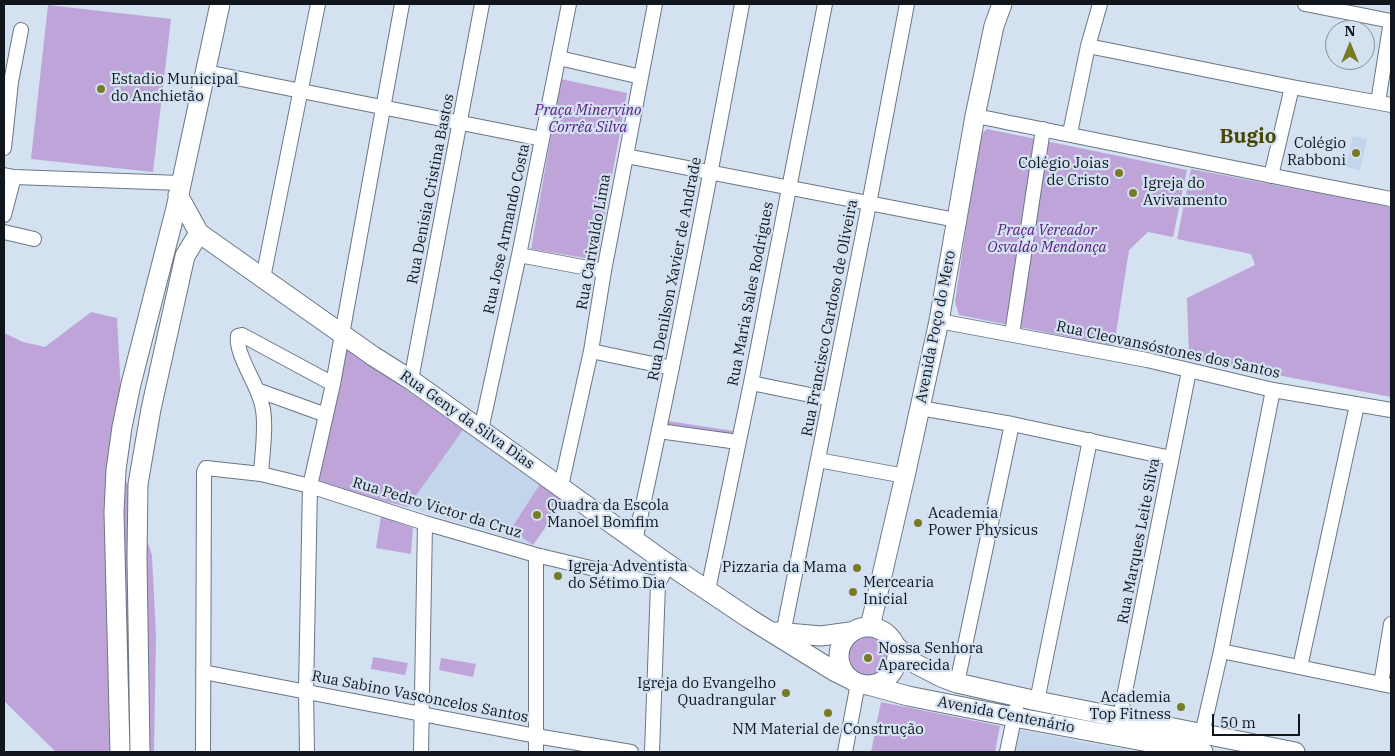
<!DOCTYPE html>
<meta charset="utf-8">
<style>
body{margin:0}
#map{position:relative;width:1395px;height:756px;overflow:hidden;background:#d3e1f1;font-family:"IBM Plex Serif",serif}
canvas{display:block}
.frame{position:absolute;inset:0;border:5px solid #11161c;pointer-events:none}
.north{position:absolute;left:1325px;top:20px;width:50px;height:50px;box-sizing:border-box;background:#d3e1f1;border:1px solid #85909c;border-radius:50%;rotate:0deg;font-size:14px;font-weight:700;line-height:20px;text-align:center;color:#11161c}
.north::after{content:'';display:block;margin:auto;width:18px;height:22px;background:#787b23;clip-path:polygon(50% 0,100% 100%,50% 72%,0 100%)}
.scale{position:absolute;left:1212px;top:714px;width:88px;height:22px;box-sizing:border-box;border:2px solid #11161c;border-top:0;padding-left:6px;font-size:15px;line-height:18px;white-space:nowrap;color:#11161c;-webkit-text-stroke:4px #d3e1f1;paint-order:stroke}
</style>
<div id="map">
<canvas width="1395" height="756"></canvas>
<div class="frame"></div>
<div class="north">N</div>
<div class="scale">50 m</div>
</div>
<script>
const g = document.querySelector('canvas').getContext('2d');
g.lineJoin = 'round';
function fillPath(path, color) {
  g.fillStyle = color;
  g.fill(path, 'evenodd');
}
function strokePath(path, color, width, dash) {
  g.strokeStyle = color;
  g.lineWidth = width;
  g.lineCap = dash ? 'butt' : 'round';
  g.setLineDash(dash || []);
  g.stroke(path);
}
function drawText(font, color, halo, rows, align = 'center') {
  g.font = font + ' "IBM Plex Serif",serif';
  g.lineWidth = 4.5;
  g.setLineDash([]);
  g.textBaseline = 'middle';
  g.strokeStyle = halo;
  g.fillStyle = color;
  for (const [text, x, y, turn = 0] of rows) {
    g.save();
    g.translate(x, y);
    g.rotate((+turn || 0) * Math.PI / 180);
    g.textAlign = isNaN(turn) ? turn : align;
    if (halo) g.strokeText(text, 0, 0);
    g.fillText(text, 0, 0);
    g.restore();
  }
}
fillPath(new Path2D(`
 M1353,136L1367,139L1360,170L1346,167Z
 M463,430L564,501L533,545L408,507Z
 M1020,730L1136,752H1014Z`), '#c2d5ea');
fillPath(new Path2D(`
 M48,5L171,19L153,172L31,159Z
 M561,79L627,93L597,260L531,249Z
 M987,129L1187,170L1173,237L1148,232L1129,250L1114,346L959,315L955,302L980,135Z
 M1191,169L1391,207V397L1189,358L1187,298L1255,265L1251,254L1177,239Z
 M91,312L117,318L122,411L110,435L152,555L156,637L154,752H56L4,701V333L23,342L45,347Z
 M343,345L463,430L408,507L308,483Z
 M668,421L734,431V437L664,428Z
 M540,484L564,501L533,545L511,529Z
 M381,516L413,528L411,554L376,548Z
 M865,630C870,631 876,631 880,633C892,640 895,657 887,667C863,702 818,641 865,630Z
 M373,657L408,663L405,675L371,669Z
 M441,658L476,664L473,677L439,670Z
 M881,702L1000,726L995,752H871Z`), '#bfa4da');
const minor = new Path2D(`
 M1305,4L1391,21
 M1088,46L1292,87L1391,105
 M559,58L641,77
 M206,72L542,139
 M1378,102L1391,21
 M975,116C1114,143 1252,173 1391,199
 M1070,133L1088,46L1100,4
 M4,148L11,82L21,30
 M626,156L956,220
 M4,175L14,177L180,183
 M1271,176L1292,87
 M4,215L14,177
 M4,232L34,239
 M519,255L604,271
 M263,278L318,4
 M939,321L1147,360L1273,390L1391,410
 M1012,334L1043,129
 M591,351L672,368
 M411,380L482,4
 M751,383L830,399
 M257,390L326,415
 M920,408L1012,424L1171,458
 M481,430L519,255L569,4
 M659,431L738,442
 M818,460L905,476
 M261,474C262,455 267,423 262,405C258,385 235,354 238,336L242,335L333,384
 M561,486L591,351L604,271L655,4
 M635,541C675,362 709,183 742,4
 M708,590L751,383L825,4
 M782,639L869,204L907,4
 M1221,651L1391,686
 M1300,667L1357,405
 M203,672L536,736L631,752
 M957,683L1012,424
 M1381,684L1391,624
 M1037,701L1090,440
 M1120,717L1189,371
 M1202,734L1221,651L1273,390
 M203,752L204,472L206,468L261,474L310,486L425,523L536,555L658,584
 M307,752L306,691L310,486L333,384L402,4
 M421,752L425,523
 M536,752V555
 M652,752L658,584L668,564
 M845,752L858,683
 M1007,752L1016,709`);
const secondary = new Path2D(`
 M178,195L199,233L373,356L411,380L668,564L750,619L834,671L850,679
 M839 656a29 29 0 1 1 58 0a29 29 0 1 1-58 0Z
 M870,627L905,476L939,321L975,116L994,26L1002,4
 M776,632L821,636L850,632
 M896,646L916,664L941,677L957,683L1037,701L1295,752
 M868,685L908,696L1014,717L1203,752
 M120,752L114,512L116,470L122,427L131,384L176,208L220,4
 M140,752L137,558L138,484L151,409L185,256L199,233`);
strokePath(minor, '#6b7785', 16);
strokePath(secondary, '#6b7785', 21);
strokePath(minor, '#fff', 14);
strokePath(secondary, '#fff', 19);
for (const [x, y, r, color] of [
 [101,89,5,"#787b23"],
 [1356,153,5,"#787b23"],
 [1119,173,5,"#787b23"],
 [1133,193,5,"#787b23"],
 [537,515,5,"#787b23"],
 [918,523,5,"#787b23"],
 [857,568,5,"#787b23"],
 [558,576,5,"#787b23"],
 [853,592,5,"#787b23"],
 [868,658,5,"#787b23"],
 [786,693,5,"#787b23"],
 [1181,707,5,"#787b23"],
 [828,713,5,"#787b23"]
]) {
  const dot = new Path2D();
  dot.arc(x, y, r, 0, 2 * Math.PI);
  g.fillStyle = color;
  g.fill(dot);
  strokePath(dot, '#d3e1f1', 2);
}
drawText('15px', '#11161c', '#d3e1f1', [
 ["Estadio Municipal",111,80],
 ["do Anchietão",111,97],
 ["Colégio",1346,144,"right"],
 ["Rabboni",1346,161,"right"],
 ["Colégio Joias",1109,164,"right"],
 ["de Cristo",1109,181,"right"],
 ["Igreja do",1143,184],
 ["Avivamento",1143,201],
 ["Quadra da Escola",547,506],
 ["Manoel Bomfim",547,523],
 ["Academia",928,514],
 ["Power Physicus",928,531],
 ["Igreja Adventista",568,567],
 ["do Sétimo Dia",568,584],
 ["Pizzaria da Mama",847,568,"right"],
 ["Mercearia",863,583],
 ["Inicial",863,600],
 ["Nossa Senhora",878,649],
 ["Aparecida",878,666],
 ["Igreja do Evangelho",776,684,"right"],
 ["Quadrangular",776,701,"right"],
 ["Academia",1171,698,"right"],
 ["Top Fitness",1171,715,"right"],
 ["NM Material de Construção",828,730,"center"]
], 'left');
drawText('italic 15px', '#55197e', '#d3e1f1', [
 ["Praça Minervino",588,111],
 ["Corrêa Silva",588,128],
 ["Praça Vereador",1047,231],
 ["Osvaldo Mendonça",1047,248]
]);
drawText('15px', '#11161c', '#d3e1f1', [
 ["Rua Denisia Cristina Bastos",431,189,-79],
 ["Rua Jose Armando Costa",507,229,-78],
 ["Rua Carivaldo Lima",594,242,-80],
 ["Rua Denilson Xavier de Andrade",675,269,-79],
 ["Rua Maria Sales Rodrigues",751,294,-79],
 ["Rua Francisco Cardoso de Oliveira",830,318,-79],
 ["Avenida Poço do Mero",936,327,-79],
 ["Rua Cleovansóstones dos Santos",1168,350,12],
 ["Rua Geny da Silva Dias",467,420,35],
 ["Rua Pedro Victor da Cruz",437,508,17],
 ["Rua Marques Leite Silva",1139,541,-79],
 ["Rua Sabino Vasconcelos Santos",420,697,11],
 ["Avenida Centenário",1006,715,11]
]);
drawText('bold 20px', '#464808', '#d3e1f1', [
 ["Bugio",1248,137]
]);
</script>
